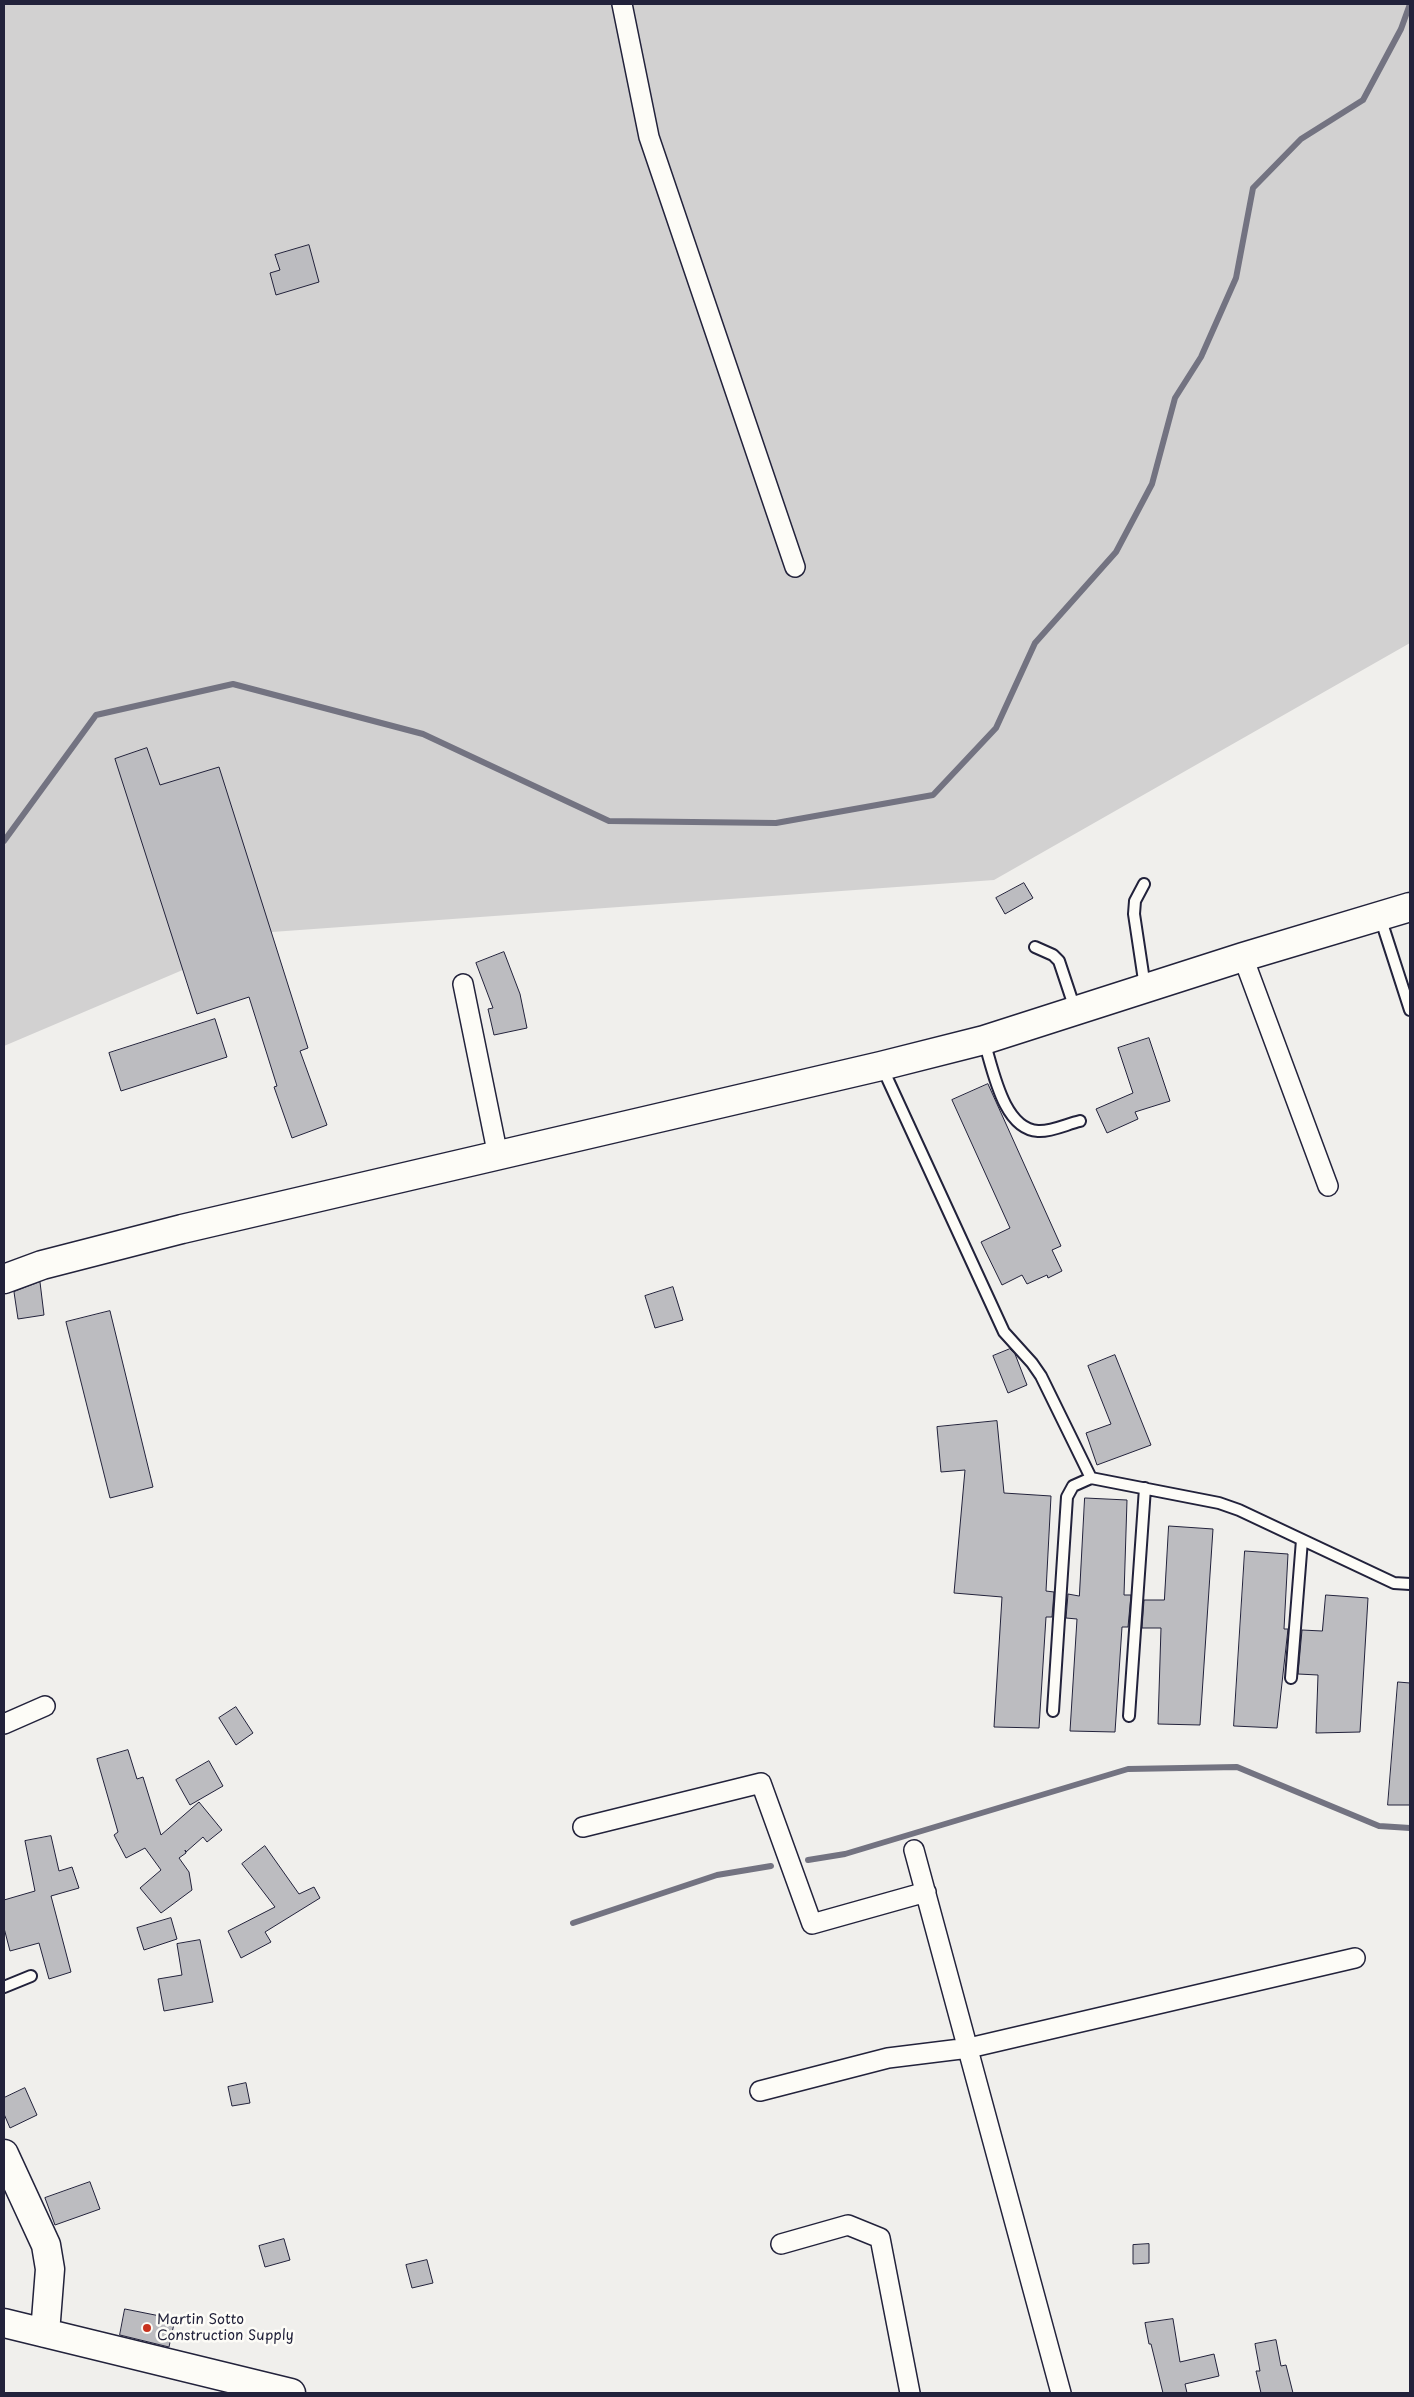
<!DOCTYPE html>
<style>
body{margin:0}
#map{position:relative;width:1414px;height:2397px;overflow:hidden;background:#f0efec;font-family:"Playpen Sans",sans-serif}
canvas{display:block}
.frame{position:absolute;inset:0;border:5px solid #22223b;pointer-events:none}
</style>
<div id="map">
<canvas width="1414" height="2397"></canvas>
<div class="frame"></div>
</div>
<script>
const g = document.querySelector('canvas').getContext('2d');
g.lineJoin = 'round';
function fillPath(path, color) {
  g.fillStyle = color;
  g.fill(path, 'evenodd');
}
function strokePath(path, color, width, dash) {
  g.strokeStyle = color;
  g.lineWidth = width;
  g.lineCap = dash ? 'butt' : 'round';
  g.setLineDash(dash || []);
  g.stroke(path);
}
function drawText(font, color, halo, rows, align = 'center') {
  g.font = font + ' "Playpen Sans",sans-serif';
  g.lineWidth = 5;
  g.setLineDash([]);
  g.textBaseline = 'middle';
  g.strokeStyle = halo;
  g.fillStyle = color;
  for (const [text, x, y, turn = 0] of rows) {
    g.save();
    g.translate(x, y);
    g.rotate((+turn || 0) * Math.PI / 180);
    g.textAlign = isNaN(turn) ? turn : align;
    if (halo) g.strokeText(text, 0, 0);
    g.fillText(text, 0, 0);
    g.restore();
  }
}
fillPath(new Path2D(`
 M4,4H1410V643L994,880L272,932L4,1046Z`), '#d2d1d1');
strokePath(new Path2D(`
 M4,841L96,715L233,684L423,734L609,821L776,823L933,795L996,728L1035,643L1116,552L1152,484L1175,398L1201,357L1236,278L1253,188L1301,139L1363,100L1401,29L1410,4
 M808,1860L845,1854L1128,1769L1237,1767L1379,1826L1410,1828
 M573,1923L717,1875L771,1866`), '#737381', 6);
const building = new Path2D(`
 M309,245L319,282L276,295L270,273L280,270L275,255Z
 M147,748L160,785L219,767L308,1048L300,1051L327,1125L292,1138L274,1087L277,1086L249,997L197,1014L115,759Z
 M1024,883L1033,898L1005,914L996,898Z
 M504,952L520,994L527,1028L494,1035L488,1009L493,1008L476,963Z
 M215,1019L227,1057L121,1091L109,1053Z
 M1149,1038L1170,1101L1135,1112L1138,1119L1107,1133L1096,1109L1133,1093L1118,1048Z
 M988,1084L1061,1246L1052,1250L1062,1271L1048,1278L1047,1275L1027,1284L1022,1275L1002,1285L981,1242L1010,1228L952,1100Z
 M40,1282L44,1315L18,1319L14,1292Z
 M673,1287L683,1320L655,1328L645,1296Z
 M110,1311L153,1487L110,1498L66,1322Z
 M1010,1349L1015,1354L1027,1385L1008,1393L993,1356Z
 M1115,1355L1151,1445L1097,1465L1086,1433L1111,1424L1088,1366Z
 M997,1421L1004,1493L1051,1496L1046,1591L1054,1592L1052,1617H1046L1039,1728L994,1727L1002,1597L954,1593L965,1470L941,1472L937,1427Z
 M1085,1498L1127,1500L1124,1595H1131L1128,1627H1122L1115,1732L1070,1731L1077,1619L1066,1618L1068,1594L1079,1596Z
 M1169,1526L1213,1529L1200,1725L1158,1724L1161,1628H1142L1144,1600H1164Z
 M1245,1551L1288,1554L1284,1629H1288L1277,1728L1234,1726Z
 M1326,1595L1368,1598L1360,1732L1316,1733L1318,1675L1298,1674L1302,1630L1322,1631Z
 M1398,1682L1410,1683V1805H1388Z
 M236,1707L253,1733L236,1745L219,1718Z
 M128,1750L137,1779L143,1777L161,1835L199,1802L222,1830L207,1842L203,1837L186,1852L185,1850L186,1853L179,1858L189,1872L192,1890L161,1913L140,1888L161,1870L145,1848L126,1858L114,1835L118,1832L97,1759Z
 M209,1761L223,1786L190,1805L176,1780Z
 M51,1836L59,1871L72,1867L79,1888L51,1896L71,1972L49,1979L39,1943L10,1951L4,1928V1900L35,1891L25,1841Z
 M265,1846L299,1894L314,1887L320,1898L265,1932L271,1942L241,1958L228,1931L275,1907L242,1864Z
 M171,1918L177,1939L144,1950L137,1928Z
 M200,1940L213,2002L164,2011L158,1979L182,1975L177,1944Z
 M246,2083L250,2103L232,2106L228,2087Z
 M25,2088L37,2115L10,2128L4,2114V2098Z
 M90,2182L100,2209L55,2225L45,2198Z
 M284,2239L290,2260L265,2267L259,2246Z
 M1149,2244V2263L1133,2264V2245Z
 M427,2260L433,2283L412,2288L406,2265Z
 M125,2309L175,2319L169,2347L120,2335Z
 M1173,2319L1180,2362L1214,2354L1219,2376L1185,2384L1187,2393H1163L1151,2344H1149L1145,2323Z
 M1276,2340L1281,2366L1286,2365L1293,2393H1261L1256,2371H1260L1255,2344Z`);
fillPath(building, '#bcbcc0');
strokePath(building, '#22223b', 1);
const lane = new Path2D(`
 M1144,884L1135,901L1134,914L1145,987
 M1380,917L1410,1010
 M1035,947L1053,955L1059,961L1075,1009
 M984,1041C993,1069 1003,1129 1038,1131C1051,1132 1067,1124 1080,1121
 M882,1067L1004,1332L1032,1363L1041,1376L1091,1478L1219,1503L1239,1510L1394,1583L1410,1584
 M1291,1678L1302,1540
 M1053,1711L1067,1497L1073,1486L1091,1478
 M1129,1716L1145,1488
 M4,1987L31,1976`);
const street = new Path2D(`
 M622,4L649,137L795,567
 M1243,957L1328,1186
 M463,984L498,1156
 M4,1724L45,1706
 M583,1827L761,1783L812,1924L926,1892
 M914,1850L1061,2393
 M760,2091L888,2058L969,2048L1355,1958
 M781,2244L848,2225L880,2238L910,2393`);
const secondary = new Path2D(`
 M4,1279L42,1265L182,1229L881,1066L984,1040L1243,957L1410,907
 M4,2154L46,2245L50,2269L45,2333
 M4,2323L291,2393`);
strokePath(lane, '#22223b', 14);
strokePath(street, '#22223b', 22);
strokePath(secondary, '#22223b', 31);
strokePath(lane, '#fdfcf7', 10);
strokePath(street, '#fdfcf7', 19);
strokePath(secondary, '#fdfcf7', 28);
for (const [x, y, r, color] of [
 [147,2328,5,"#c8321e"]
]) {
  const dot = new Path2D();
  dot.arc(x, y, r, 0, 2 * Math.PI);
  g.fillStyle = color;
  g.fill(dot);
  strokePath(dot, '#fdfcf7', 2);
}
drawText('14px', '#22223b', '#fdfcf7', [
 ["Martin Sotto",157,2320],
 ["Construction Supply",157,2336]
], 'left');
</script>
